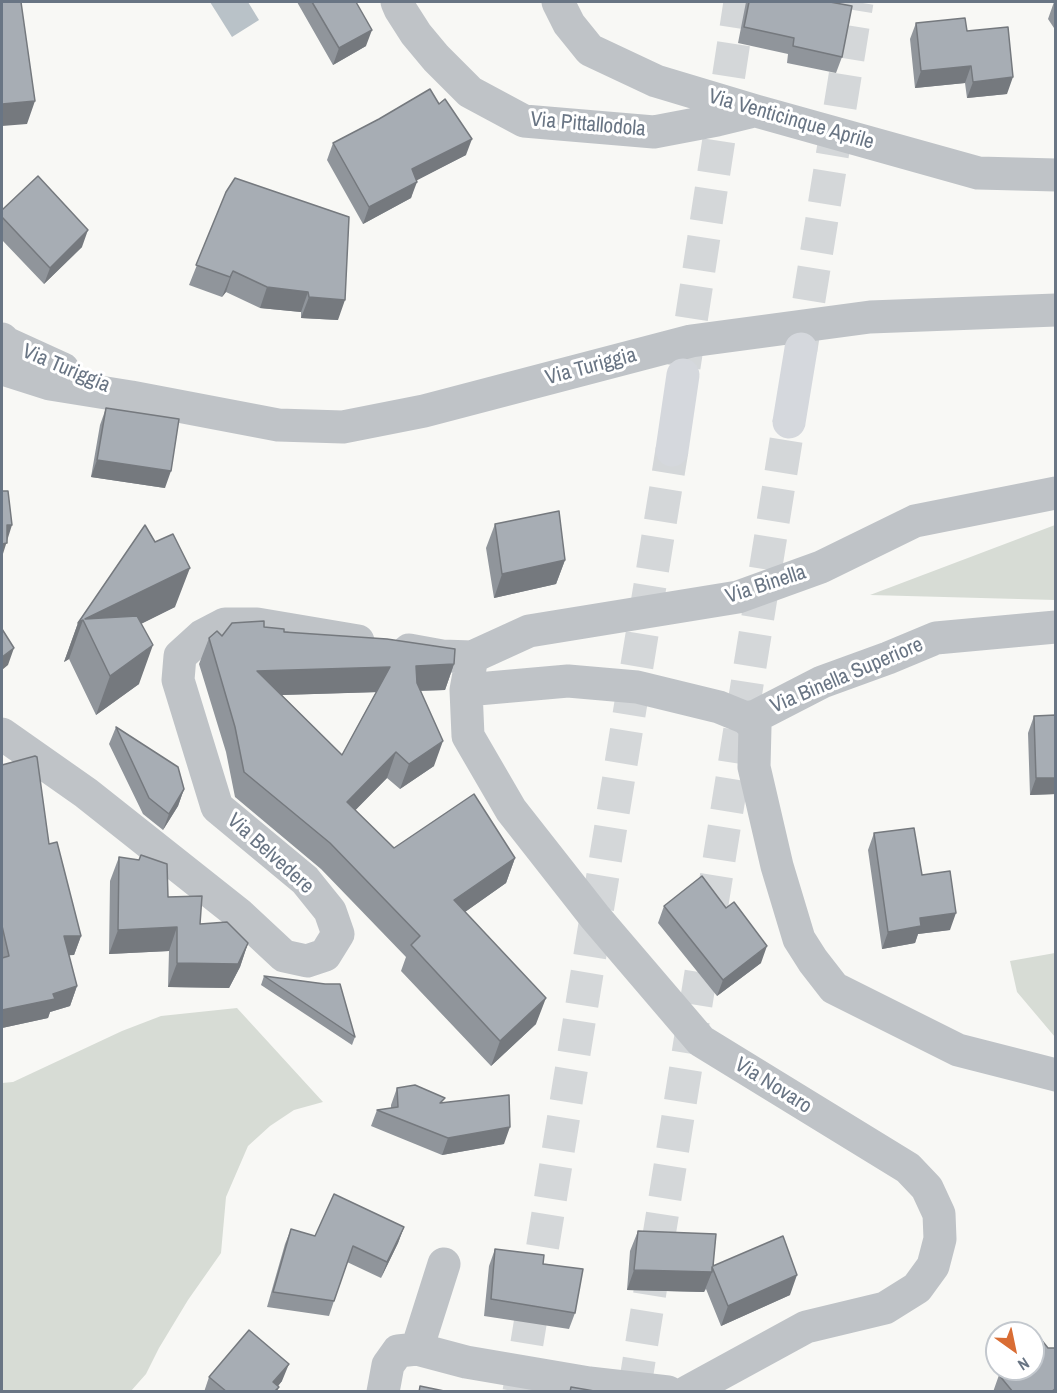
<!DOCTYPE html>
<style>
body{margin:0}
#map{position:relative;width:1057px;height:1393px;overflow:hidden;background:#f8f8f5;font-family:"Archivo Narrow",sans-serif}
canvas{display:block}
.frame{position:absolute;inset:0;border:3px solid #697584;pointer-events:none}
.north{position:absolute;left:985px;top:1321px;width:60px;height:60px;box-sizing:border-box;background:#fff;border:2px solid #c3c8ce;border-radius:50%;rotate:147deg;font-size:16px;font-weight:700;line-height:24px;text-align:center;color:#697584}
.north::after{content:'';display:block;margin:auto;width:21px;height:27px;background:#d96d34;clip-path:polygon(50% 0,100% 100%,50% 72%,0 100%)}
</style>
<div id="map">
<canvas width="1057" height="1393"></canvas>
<div class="frame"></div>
<div class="north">N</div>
</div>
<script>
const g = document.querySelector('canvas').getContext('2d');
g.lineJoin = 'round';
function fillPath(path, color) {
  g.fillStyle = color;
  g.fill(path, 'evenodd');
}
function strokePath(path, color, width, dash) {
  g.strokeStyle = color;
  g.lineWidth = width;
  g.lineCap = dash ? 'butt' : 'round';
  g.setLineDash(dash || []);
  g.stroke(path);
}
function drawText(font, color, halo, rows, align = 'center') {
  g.font = font + ' "Archivo Narrow",sans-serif';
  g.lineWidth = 6;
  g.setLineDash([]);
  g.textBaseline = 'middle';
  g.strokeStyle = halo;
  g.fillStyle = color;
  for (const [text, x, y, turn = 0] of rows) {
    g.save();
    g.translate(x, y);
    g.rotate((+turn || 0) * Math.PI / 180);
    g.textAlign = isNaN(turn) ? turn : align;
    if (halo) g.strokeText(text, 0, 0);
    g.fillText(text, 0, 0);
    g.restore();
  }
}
fillPath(new Path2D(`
 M1055,525V600L870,595Z
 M1055,953H1056L1055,1037L1017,992L1010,961Z
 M237,1008L323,1102L294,1110L270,1126L248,1146L226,1197L221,1253L188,1300L159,1348L146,1374L131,1391H2V1083L13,1082L122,1031L161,1016Z`), '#d7dcd5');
fillPath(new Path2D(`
 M210,2H248L259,20L232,37Z`), '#b9c2c8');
strokePath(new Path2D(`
 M801,349L857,2
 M684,367L740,2
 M519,1392L672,450
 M634,1392L789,422`), '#d4d7d9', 33, [33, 16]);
strokePath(new Path2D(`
 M397,2L400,9L416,34L436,58L470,92L524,121L654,132L717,120L754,111
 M558,2L569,24L590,50L656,81L756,111L978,173L1056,175
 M2,339L6,343L63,369
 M2,367L6,370L50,384L131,397L278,425L343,427L424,411L691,341L870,317L1056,310
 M409,650L442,656L472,657L529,631L738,597L821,567L915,521L1056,493
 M472,657L466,690L468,736L511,810L595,917L701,1041L908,1168L927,1188L939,1214L940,1239L933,1266L917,1288L885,1308L806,1327L687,1392
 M466,690L568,681L637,687L719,707L746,718L755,727L754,767L777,866L799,939L813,961L834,988L958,1050L1056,1075
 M746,718L756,716L822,682L888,658L936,638L1056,627
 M2,734L86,793L240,915L284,956L307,961L325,955L338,934L330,911L305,880L217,807L178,680L180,656L202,636L225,624H257L358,641
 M417,1349L444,1264
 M383,1392L388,1365L398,1351L417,1349L466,1362L589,1383L668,1392`), '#bfc3c7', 33);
strokePath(new Path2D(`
 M789,422L801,349
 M672,450L683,375`), '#d5d8dd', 33);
fillPath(new Path2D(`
 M297,2H356L366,46L333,65Z
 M746,2H830L842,57L836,73L787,63L788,54L738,43Z
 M1054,2H1056V31L1048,19Z
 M916,23L967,31L1007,94L967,98L965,83L915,88L910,39Z
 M379,119L466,155L416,180L411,198L363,224L327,160L333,143Z
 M226,192L338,320L301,318V312L260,308L226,292L222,297L189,285Z
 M2,210L82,247L44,284L2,240Z
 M106,408L165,488L91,477L100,425Z
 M495,524L565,560L556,584L494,598L486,548Z
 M145,525L175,607L141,624L139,684L96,715L69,659L64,662L78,623Z
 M264,627L454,664L445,690L420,691L434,766L400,789L387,778L355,810L394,848L515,858L506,883L465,912L536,1024L491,1066L401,971L406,957L321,869L235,797L226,752L199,664L209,638ZM376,692L342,755L282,695Z
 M1034,716L1056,794L1030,795L1028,733Z
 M116,727L184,789L178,806L163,830L143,814L109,744Z
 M2,765L49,844L81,936L74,955H69L77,986L70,1006L50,1012L48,1018L2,1028Z
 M874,833L922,875L950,930L918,934L915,943L882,949L868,850Z
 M119,857L200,924L248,943L240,967L229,988L168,987L169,951L109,954L110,881Z
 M664,906L726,908L761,963L717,996L658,923Z
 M264,976L325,984L355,1037L352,1045L261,985Z
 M397,1088L443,1102L504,1144L442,1155L371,1126L377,1110L391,1108V1105Z
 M404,1227L398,1243L381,1278L347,1262L329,1316L267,1307L285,1244L291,1229L315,1236Z
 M638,1231L713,1266L790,1295L721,1326L706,1289L704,1292L627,1290L630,1251Z
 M495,1249L543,1264L575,1313L569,1329L484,1316L489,1266Z
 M999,1375L1056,1392H993Z
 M209,1377L282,1381L278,1386L279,1387L277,1392H204Z`), '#90959b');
fillPath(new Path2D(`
 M372,30L366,46L333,65L339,48Z
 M971,66L965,83L915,88L921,71Z
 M1013,77L1007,94L967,98L973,82Z
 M35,101L27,124L2,126V104Z
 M472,139L466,155L406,186L412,169Z
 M417,182L411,198L363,224L369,207Z
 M88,230L82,247L44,284L50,268Z
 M233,271L226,292L222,297L230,277Z
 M267,287L308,292L301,312L260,308Z
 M309,297L345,300L338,320L301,318Z
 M97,460L171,471L165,488L91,477Z
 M7,525H12L2,557V540Z
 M565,560L556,584L494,598L502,574Z
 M190,568L175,607L96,646L85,619Z
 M83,620L69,659L64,662L78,623Z
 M153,645L139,684L96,715L110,676Z
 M14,648L8,665L2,670V657Z
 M454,664L445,690L407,691L416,666Z
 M390,667L381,692L248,696L257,671Z
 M443,741L434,766L400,789L409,764Z
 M396,752L387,778L338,828L347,802Z
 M1036,778H1056V794L1030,795Z
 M184,789L178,806L163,830L169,814Z
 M515,858L506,883L445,926L454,900Z
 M956,913L950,930L918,934L915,943L882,949L888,932L920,918Z
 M177,927L169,951L109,954L118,930Z
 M64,936H81L74,955L57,956Z
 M248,943L240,967L229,988L168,987L177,963Z
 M767,946L761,963L717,996L723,980Z
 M77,986L70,1006L50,1012L48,1018L2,1028V1010Z
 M546,998L536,1024L491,1066L500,1041Z
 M510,1127L504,1144L442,1155L448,1138Z
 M404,1227L398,1243L381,1278L387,1262Z
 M634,1270L712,1272L704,1292L627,1290Z
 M797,1275L790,1295L721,1326L728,1306Z
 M289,1364L282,1381L273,1392V1382Z`), '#75797e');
const building = new Path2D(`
 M2,2H21L35,101L2,104Z
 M312,2H356L372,30L339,48Z
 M749,2H830L852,6L842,57L793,46L794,38L744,27Z
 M965,18L967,31L1008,27L1013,77L973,82L971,66L921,71L916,23Z
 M430,89L439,104L445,99L472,139L412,169L417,182L369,207L333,143L379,119Z
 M38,176L88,230L50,268L2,217V210Z
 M235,178L349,217L345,300L309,297L308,292L267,287L233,271L230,277L196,265L226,192Z
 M106,408L179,419L171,471L97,460Z
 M2,491H8L12,525H7V543L2,544Z
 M559,511L565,560L502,574L495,524Z
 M145,525L155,542L173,534L190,568L85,619L137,616L153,645L110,676L83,620L78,623Z
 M264,621V627L284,629V632L387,639L455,649L454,664L416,666L417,683L443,741L409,764L396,752L347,802L394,848L474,794L515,858L454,900L546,998L500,1041L411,945L420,936L330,843L244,772L235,727L209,638L217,631L222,636L232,623ZM390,667L342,755L257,671Z
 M2,629L14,648L2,657Z
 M1056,715V778H1036L1034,716Z
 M116,727L178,767L184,789L169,814L149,798Z
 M35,756L37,757L49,844L57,842L81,936H64L77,986L53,994L55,999L2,1010V958L9,956L2,926V765Z
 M914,828L922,875L950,871L956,913L920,918L921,926L888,932L874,833Z
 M141,855L167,864L168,897L202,896L200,924L227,922L248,943L238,964L177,963V927L118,930L119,857L139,860Z
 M702,876L726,908L734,902L767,946L723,980L664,906Z
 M264,976L325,984H340L355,1037Z
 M415,1085L445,1098L440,1103L509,1095L510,1127L448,1138L377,1110L398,1107L397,1088Z
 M334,1194L404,1227L387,1262L353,1246L334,1301L273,1292L291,1229L315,1236Z
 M638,1231L716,1234L713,1266L783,1236L797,1275L728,1306L712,1267V1272L634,1270Z
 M495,1249L544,1255L543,1264L583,1269L575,1313L491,1299Z
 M249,1330L289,1364L273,1382L279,1387L274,1392H227L209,1377Z
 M1040,1338L1048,1348H1056V1388L1051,1392H1013L999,1375L1005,1369H1033V1344Z
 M420,1386L449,1392H419Z
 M571,1387L600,1392H570Z`);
fillPath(building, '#a7adb4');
strokePath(building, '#75797e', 1.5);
drawText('21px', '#697584', '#fff', [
 ["Via Venticinque Aprile",791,120,16],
 ["Via Pittallodola",588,125,5],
 ["Via Turiggia",591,367,-15],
 ["Via Turiggia",66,369,23],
 ["Via Binella",766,585,-18],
 ["Via Binella Superiore",847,676,-23],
 ["Via Belvedere",270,854,42],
 ["Via Novaro",773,1086,32]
]);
</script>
